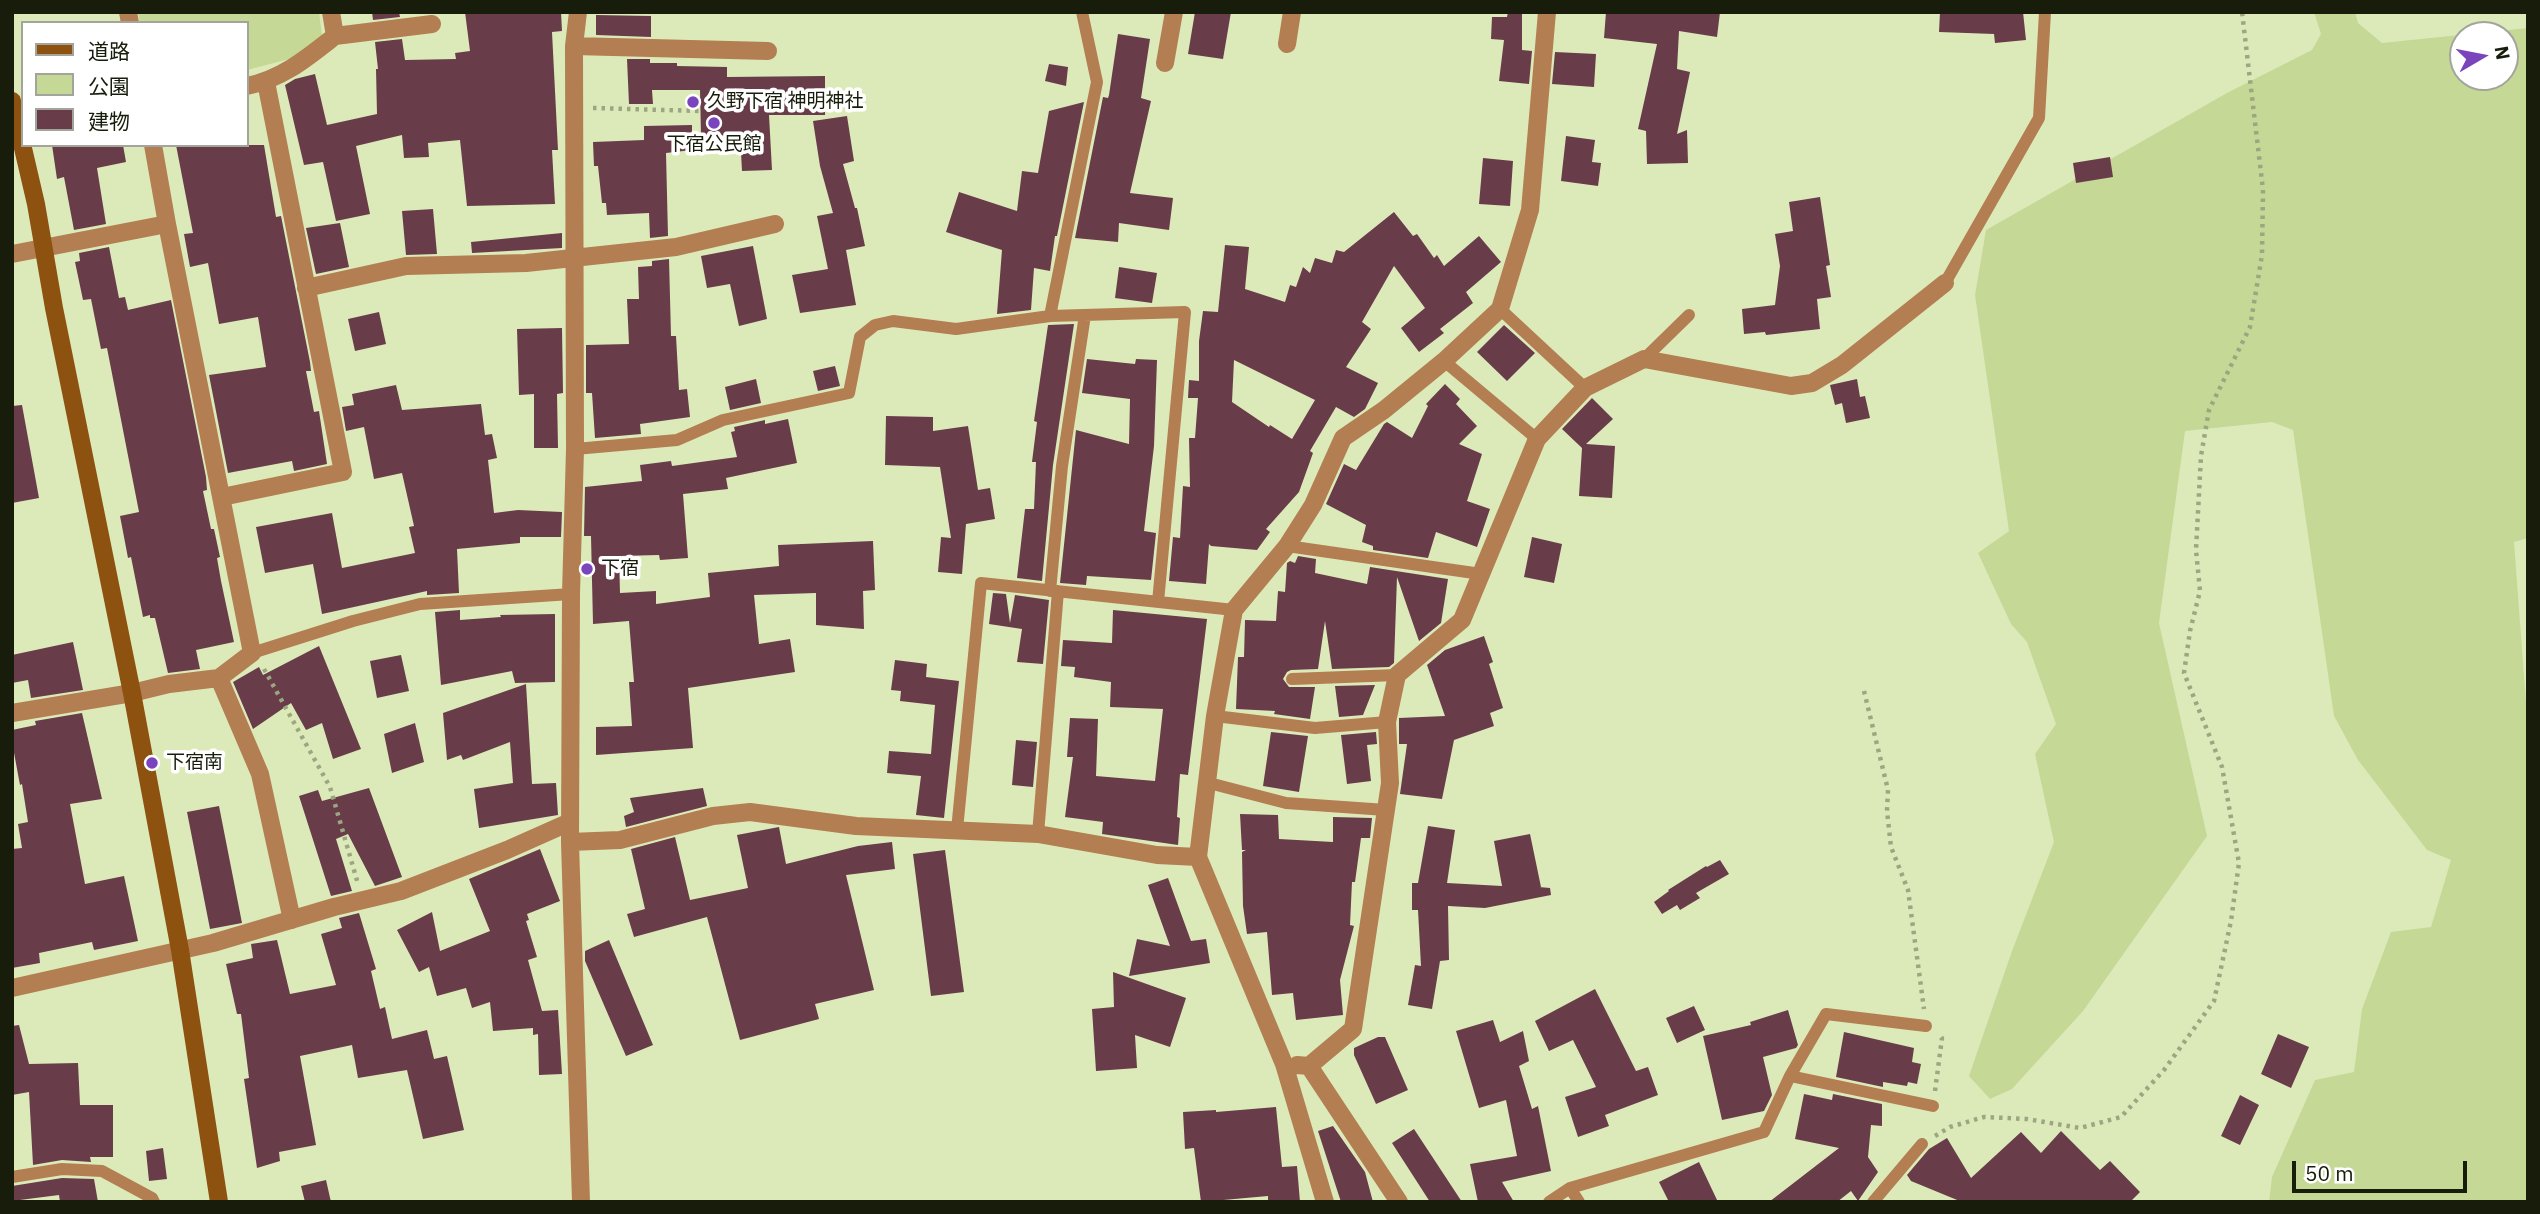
<!DOCTYPE html>
<meta charset="utf-8">
<style>
body{margin:0}
#map{position:relative;width:2540px;height:1214px;overflow:hidden;background:#dceaba;font-family:"IBM Plex Sans","Noto Sans JP",sans-serif}
canvas{display:block}
.frame{position:absolute;inset:0;border:14px solid #181d0b;pointer-events:none}
.legend{position:absolute;left:21px;top:21px;width:228px;height:126px;box-sizing:border-box;background:#fff;border:2px solid #a3a59d;margin:0;padding:9px 12px;list-style:none;font-size:21px;color:#181d0b}
.legend li{display:flex;align-items:center;gap:14px;height:35px}
.legend b{width:35px;border:2px solid #a3a59d}
.north{position:absolute;left:2449px;top:21px;width:70px;height:70px;box-sizing:border-box;background:#fff;border:2px solid #a3a59d;border-radius:50%;rotate:80deg;font-size:19px;font-weight:700;line-height:28px;text-align:center;color:#181d0b}
.north::after{content:'';display:block;margin:auto;width:24px;height:32px;background:#7a45bc;clip-path:polygon(50% 0,100% 100%,50% 72%,0 100%)}
.scale{position:absolute;left:2292px;top:1161px;width:175px;height:32px;box-sizing:border-box;border:4px solid #181d0b;border-top:0;padding-left:9px;font-size:21px;line-height:24px;white-space:nowrap;color:#181d0b;-webkit-text-stroke:5px #fff;paint-order:stroke}
</style>
<div id="map">
<canvas width="2540" height="1214"></canvas>
<div class="frame"></div>
<ul class="legend">
<li><b style="height:9px;background:#8d5110"></b>道路</li>
<li><b style="height:19px;background:#c6d896"></b>公園</li>
<li><b style="height:19px;background:#693c4a"></b>建物</li>
</ul>
<div class="north">N</div>
<div class="scale">50 m</div>
</div>
<script>
const g = document.querySelector('canvas').getContext('2d');
g.lineJoin = 'round';
function fillPath(path, color) {
  g.fillStyle = color;
  g.fill(path, 'evenodd');
}
function strokePath(path, color, width, dash) {
  g.strokeStyle = color;
  g.lineWidth = width;
  g.lineCap = dash ? 'butt' : 'round';
  g.setLineDash(dash || []);
  g.stroke(path);
}
function drawText(font, color, halo, rows, align = 'center') {
  g.font = font + ' "IBM Plex Sans","Noto Sans JP",sans-serif';
  g.lineWidth = 7;
  g.setLineDash([]);
  g.textBaseline = 'middle';
  g.strokeStyle = halo;
  g.fillStyle = color;
  for (const [text, x, y, turn = 0] of rows) {
    g.save();
    g.translate(x, y);
    g.rotate((+turn || 0) * Math.PI / 180);
    g.textAlign = isNaN(turn) ? turn : align;
    if (halo) g.strokeText(text, 0, 0);
    g.fillText(text, 0, 0);
    g.restore();
  }
}
fillPath(new Path2D(`
 M138,12H319L324,50L247,70V23H140Z
 M2314,12H2355L2358,23L2382,43L2528,28V538L2514,542L2526,702L2528,705V1202H2269L2272,1177L2315,1080L2354,1072L2362,1009L2391,932L2431,927L2451,860L2427,850L2358,760L2334,716L2293,430L2272,422L2185,431L2159,623L2207,836L2083,1011L2012,1089L1990,1099L1969,1076L2012,951L2054,842L2035,754L2056,724L2027,642L2011,624L1978,553L2009,531L1975,295L1986,230L2227,93L2312,50L2321,34ZM2463,35H2505V77H2463Z`), '#c6d896');
fillPath(new Path2D(`
 M372,12H399L400,17L373,20Z
 M465,12H561L562,31L552,32L558,150H552L555,204L467,206L460,140L428,143L429,157L404,158L402,135L356,146L370,214L336,221L323,162L304,165L285,85L295,79L315,74L327,125L377,114L376,69H378L375,42L402,39L405,60L456,59L455,53L470,51Z
 M1195,12H1231L1223,59L1188,54Z
 M1508,12H1522V50L1532,51L1529,84L1499,81L1504,40L1491,39L1492,17H1507Z
 M1606,12H1720L1717,37L1679,31L1677,69L1690,72L1677,134L1687,130L1688,163L1647,164L1646,131L1638,129L1657,44L1604,38Z
 M1940,12H2023L2026,40L1995,43L1994,34L1939,32Z
 M596,15L651,16V37L596,35Z
 M1118,34L1150,39L1141,98L1151,101L1130,193L1173,198L1169,230L1119,223L1118,242L1075,238L1103,97L1108,98L1109,95Z
 M1555,52L1596,54L1594,87L1552,84Z
 M627,59H650V63H677V66L727,67V77L825,76V115H769L772,170L742,171L740,135L701,136L700,90H652L653,104H629Z
 M1049,64L1068,67L1066,86L1045,81Z
 M1084,102L1057,236H1055L1050,271L1034,268L1031,310L997,314L1002,250L946,232L959,192L1017,211L1022,171L1038,173L1049,111Z
 M847,116L854,161L843,164L855,208H857L865,246L846,250L856,305L800,313L792,275L828,269L817,216L833,213L820,166L813,121Z
 M692,125V150L666,153L668,236L650,238L649,213L607,215L606,203H602L598,166H594L593,142L644,140V126Z
 M1566,136L1595,140L1592,162L1601,163L1598,186L1561,181Z
 M52,145H123L126,162L97,168L106,224L74,230L64,177L57,179Z
 M176,145H264L276,217L281,216L310,362L311,371H306L314,412L319,411L327,464L294,471L292,461L228,473L209,375L266,367L258,317L219,324L208,263L190,267L184,234L193,233Z
 M2110,157L2113,177L2076,183L2073,163Z
 M1483,158L1513,161L1510,206L1479,204Z
 M1820,197L1830,265L1826,266L1831,297L1817,299L1820,329L1766,335L1765,332L1744,334L1742,309L1775,305L1780,266L1775,234L1793,231L1789,202Z
 M433,209L437,254L406,255L402,211Z
 M1394,212L1413,236L1417,234L1434,258L1437,255L1444,266L1479,236L1501,262L1466,292L1473,303L1440,329L1444,333L1419,352L1401,328L1425,308L1394,266L1362,322L1371,329L1346,367L1378,383L1365,409L1354,417L1336,407L1310,451L1313,453L1299,492L1266,529L1270,532L1257,550L1211,546L1209,544L1206,584L1169,581L1173,537L1180,538L1183,486L1190,487L1189,438H1195L1198,398H1188L1189,380L1199,381V341L1203,311L1218,312L1225,245L1249,247L1245,289L1285,302L1290,285L1296,287L1303,267L1310,273L1315,258L1332,263L1336,250L1344,252ZM1234,360L1315,400L1292,439L1270,425L1269,427L1232,402Z
 M340,223L349,267L316,274L306,228Z
 M562,233V248L472,253L471,242Z
 M753,246L767,319L739,326L730,284L707,288L701,256Z
 M109,247L119,298L125,297L128,310L171,300L206,477L207,490L203,491L211,529H214L220,557L217,558L221,581L234,642L196,650L200,669L168,673L155,618H150V615L143,617L131,557L128,558L120,516L139,512L107,348L101,349L91,299L83,300L75,262L80,261L79,253Z
 M669,259L671,336H676L679,390L687,389L690,417L640,424L641,434L595,438L592,393H586V345L629,344L627,299H639L638,267L652,266V261Z
 M1119,267L1157,273L1152,303L1115,298Z
 M379,312L386,344L355,351L348,319Z
 M1074,324L1053,465L1042,581L1017,578L1025,509H1034L1036,462H1032L1037,422L1034,421L1048,325Z
 M1504,325L1535,353L1507,381L1477,352Z
 M562,328L563,393L557,394L558,448H534V394L519,395L517,329Z
 M1087,359L1135,364L1136,359L1157,360L1154,446L1144,531L1156,533L1151,580L1087,576L1086,585L1060,583L1076,430L1129,444L1130,399L1082,393Z
 M835,366L840,386L818,391L813,371Z
 M756,379L761,403L730,410L725,387Z
 M1857,379L1860,397L1865,396L1870,418L1846,423L1842,403L1835,405L1830,385Z
 M1445,384L1460,399L1456,404L1477,426L1459,444L1482,454L1467,501L1490,509L1477,547L1436,532L1428,558L1373,550V546L1362,542L1366,525L1326,504L1344,464L1356,470L1384,424L1387,422L1412,438L1428,406L1426,404Z
 M396,385L402,410L481,404L485,435L492,434L497,458L488,460L494,513L518,510L562,512L561,537H520V543L457,549L459,593L427,595V591L322,614L313,564L265,573L256,527L332,513L342,568L415,553L409,527L414,526L402,473L374,479L364,427L346,431L342,407L354,405L352,394Z
 M1592,398L1613,419L1586,444L1615,446L1612,498L1579,496L1582,448L1562,429Z
 M22,405L39,498L12,503V406Z
 M886,416L933,417V431L968,426L978,490L990,488L995,519L966,524L962,574L938,572L941,537L951,538L940,467L885,465Z
 M788,419L797,463L726,478L728,489L683,494L688,558L660,560L659,555L619,556L620,593L656,591V604L710,597L708,573L779,566L778,545L873,541L875,590L863,591L864,629L816,625V593L754,595L759,644L790,639L795,672L688,688L693,748L596,755V727L632,726L629,682H634L629,621L593,624L591,536H584L585,487L642,481L640,465L671,461L672,466L737,457L731,432L735,431L734,427L765,420V424Z
 M1532,537L1562,544L1554,583L1524,577Z
 M1298,556L1316,559L1315,573L1367,584L1370,567L1448,579L1441,623L1419,641L1397,577L1394,663L1389,667L1332,669L1325,621L1318,669L1291,670L1287,672L1283,679L1289,687H1315L1310,719L1274,714L1275,711L1236,709L1238,657H1244L1245,620L1276,621L1278,591L1285,592L1287,563L1290,561L1295,563Z
 M993,593L1006,594L1010,623L1015,595L1049,600L1043,664L1017,662L1022,629L989,624Z
 M460,610V620L501,617L500,615L555,614V682L515,683L512,671L441,685L435,612Z
 M1113,610L1207,619L1188,775L1180,774L1177,817L1180,818L1178,845L1102,834L1103,822L1065,817L1073,757H1067L1070,718L1098,719L1096,776L1155,781L1163,709L1110,707L1111,682L1074,677L1075,667L1061,666L1063,640L1112,643Z
 M1484,636L1493,662L1489,664L1503,708L1490,713L1494,726L1454,740L1442,799L1400,794L1407,744H1399V718L1445,716L1427,665L1445,650Z
 M73,642L83,690L31,698L28,680L12,683V655Z
 M319,646L361,749L333,759L322,723L306,730L291,703L253,729L233,682L259,667L263,675Z
 M401,655L409,691L377,698L370,661Z
 M895,660L927,664L926,677L959,681L944,818L916,815L921,776L887,773L889,751L931,754L935,705L900,701L901,691L891,690Z
 M526,684L532,784L556,783L558,815L479,828L474,789L513,783L510,742L463,760L461,755L447,760L443,713Z
 M1375,685L1363,715L1339,717L1335,686Z
 M82,713L102,799L70,804L85,884L124,876L138,941L94,950L92,942L39,953L40,963L12,968V849L22,848L18,824L28,822L22,784L20,785L12,742V730L36,725L35,721Z
 M415,723L424,762L392,773L384,734Z
 M1271,732L1308,736L1299,792L1263,786Z
 M1376,732L1377,744L1367,745L1371,781L1347,784L1341,735Z
 M1016,740L1037,742L1033,787L1012,785Z
 M369,788L402,877L375,886L348,834L336,839L352,891L331,896L299,796L318,790L322,801Z
 M703,788L707,806L626,827L624,816L634,812L630,798Z
 M219,806L242,923L210,929L187,812Z
 M1240,814L1278,815L1279,839L1333,842V817L1372,818L1370,838H1361L1355,882H1352L1350,925L1354,926L1340,980L1343,1015L1296,1020L1293,993L1272,995L1267,932L1247,934L1243,906L1242,852L1246,850H1242Z
 M1428,826L1455,830L1447,883L1502,886L1494,841L1530,834L1541,887H1539L1550,888L1551,895L1485,908L1448,906L1449,960L1440,961L1432,1009L1408,1005L1415,965L1421,966L1418,910H1412V883H1418Z
 M779,827L786,864L858,846L892,842L895,869L846,875L874,990L815,1004L819,1019L740,1040L707,917L634,937L627,914L645,909L631,849L675,837L690,900L748,888L737,835Z
 M540,849L560,901L527,914L529,920L526,921L537,957L528,960L542,1011L558,1010L562,1074L539,1075L538,1034L533,1035V1028L493,1031L490,1002L472,1008L466,988L437,996L429,967L419,972L397,930L432,912L440,951L490,931L469,879Z
 M945,850L964,992L931,996L913,854Z
 M1720,860L1729,874L1696,893L1700,898L1680,910L1677,905L1662,914L1654,902L1669,891L1668,890L1706,866L1707,867Z
 M1168,878L1191,941L1206,939L1210,963L1129,976L1137,939L1170,946L1148,885Z
 M359,913L376,969L371,971L380,1009L385,1007L392,1039L427,1030L434,1059L447,1056L464,1130L423,1139L407,1070L358,1078L352,1045L300,1056L316,1145L279,1152L280,1161L257,1168L244,1079L249,1078L241,1014H237L226,964L253,958L251,944L277,940L290,994L336,985L321,934L342,928L339,918Z
 M609,940L653,1045L626,1056L585,961V951Z
 M1113,972L1186,998L1170,1047L1135,1035L1137,1068L1096,1071L1092,1009L1114,1007Z
 M1595,989L1636,1071L1648,1067L1658,1095L1605,1115L1609,1126L1578,1137L1565,1097L1596,1087L1573,1040L1549,1051L1535,1021Z
 M1694,1006L1705,1030L1677,1043L1666,1018Z
 M1788,1010L1798,1045L1796,1048L1763,1057L1772,1095L1764,1111L1722,1120L1703,1036L1751,1025L1750,1022Z
 M1493,1020L1500,1042L1523,1031L1529,1061L1519,1066L1532,1109L1538,1106L1551,1171L1502,1182L1514,1202H1478L1470,1164L1517,1156L1506,1100L1479,1108L1456,1031Z
 M19,1025L29,1064L78,1063L80,1105H113V1157H90L91,1162L62,1160L33,1165L29,1092L12,1095V1026Z
 M1844,1032L1914,1048L1912,1062L1921,1064L1917,1084L1908,1082L1907,1086L1883,1082V1087L1836,1077Z
 M2278,1034L2309,1047L2291,1088L2261,1074Z
 M1378,1037H1385L1408,1090L1376,1104L1354,1055V1048Z
 M1804,1094L1832,1100L1833,1094L1882,1104V1126L1871,1125L1868,1157L1878,1172L1858,1201L1851,1191L1837,1202H1769L1839,1148L1795,1139Z
 M2240,1095L2259,1105L2240,1145L2221,1136Z
 M1276,1107L1282,1167L1297,1166L1300,1202H1268V1196L1201,1202L1194,1148L1185,1149L1183,1112L1216,1110V1112Z
 M1333,1126L1365,1172L1373,1202H1341L1318,1131Z
 M1414,1129L1462,1202H1430L1392,1143Z
 M2061,1131L2100,1170L2110,1161L2140,1192L2130,1202H1962L1911,1181L1907,1175L1929,1149L1947,1138L1971,1178L2021,1132L2041,1153Z
 M163,1148L167,1179L149,1181L146,1151Z
 M1699,1162L1718,1202H1669L1659,1182Z
 M62,1178L94,1179L98,1202H60L59,1195L12,1201V1186Z
 M326,1180L331,1202H305L301,1186Z`), '#693c4a');
strokePath(new Path2D(`
 M593,108L701,111
 M264,669L330,787L358,884
 M1864,691L1888,790L1887,811L1891,847L1908,890L1924,1009
 M1935,1091L1942,1038L1939,1035
 M1935,1136L1950,1127L1984,1117L2027,1119L2080,1128L2121,1117L2164,1070L2214,1001L2231,921L2239,863L2222,767L2184,673L2190,631L2200,591L2196,550L2201,456L2209,410L2250,327L2262,255L2263,190L2242,12`), '#9ca781', 4.5, [3.5, 5]);
strokePath(new Path2D(`
 M1945,283L2039,118L2045,12
 M1500,309L1585,388
 M1050,316L1097,82L1082,12
 M1644,359L1689,315
 M1444,361L1537,439
 M575,449L677,440L723,420L849,393L860,337L875,325L893,321L956,329L1050,316L1185,312L1158,602
 M1287,546L1481,574
 M1050,591L1062,466L1085,315
 M252,653L353,621L420,604L571,594
 M1292,679L1397,675
 M1215,716L1315,728L1387,722
 M1209,783L1286,803L1386,810
 M957,830L981,583L1234,610
 M1038,834L1058,591
 M1790,1076L1933,1106
 M12,1177L62,1169L102,1171L152,1198L154,1202
 M1570,1188L1579,1202
 M1549,1202L1570,1188L1764,1132L1790,1076L1826,1014L1926,1026
 M1873,1202L1922,1144`), '#b37e51', 12);
strokePath(new Path2D(`
 M128,12L130,23
 M578,12L574,46L575,449L571,594L570,842L581,1202
 M335,36L432,24
 M1287,44L1292,12
 M574,46L768,51
 M1165,63L1174,12
 M247,86C282,79 307,58 335,36L331,12
 M153,145L167,224
 M12,254L167,224L252,653L219,678L169,684L132,693L12,713
 M306,288L406,266L526,263L676,247L775,224
 M222,497L343,472L266,82
 M219,678L260,774L292,920
 M570,842L620,840L713,816L750,812L856,826L1038,834L1157,855L1198,857
 M12,988L213,943L334,907L401,891L507,850L570,822
 M1297,1065L1309,1066L1399,1202
 M1309,1066L1353,1029L1390,783L1387,722L1397,675L1462,620L1537,439L1585,388L1644,359L1791,386L1812,383L1842,365L1945,283
 M1325,1202L1284,1064L1198,857L1215,716L1234,610L1287,546L1313,505L1343,438L1384,410L1444,361L1500,309L1530,210L1547,12`), '#b37e51', 18);
strokePath(new Path2D(`
 M12,101L36,204L54,308L132,693L180,950L219,1202`), '#8d5110', 18);
for (const [x, y, r, color] of [
 [693,102,7,"#7a45bc"],
 [714,123,7,"#7a45bc"],
 [587,569,7,"#7a45bc"],
 [152,763,7,"#7a45bc"]
]) {
  const dot = new Path2D();
  dot.arc(x, y, r, 0, 2 * Math.PI);
  g.fillStyle = color;
  g.fill(dot);
  strokePath(dot, '#fff', 2.5);
}
drawText('19px', '#181d0b', '#fff', [
 ["久野下宿 神明神社",707,102],
 ["下宿公民館",714,145,"center"],
 ["下宿",601,569],
 ["下宿南",166,763]
], 'left');
</script>
